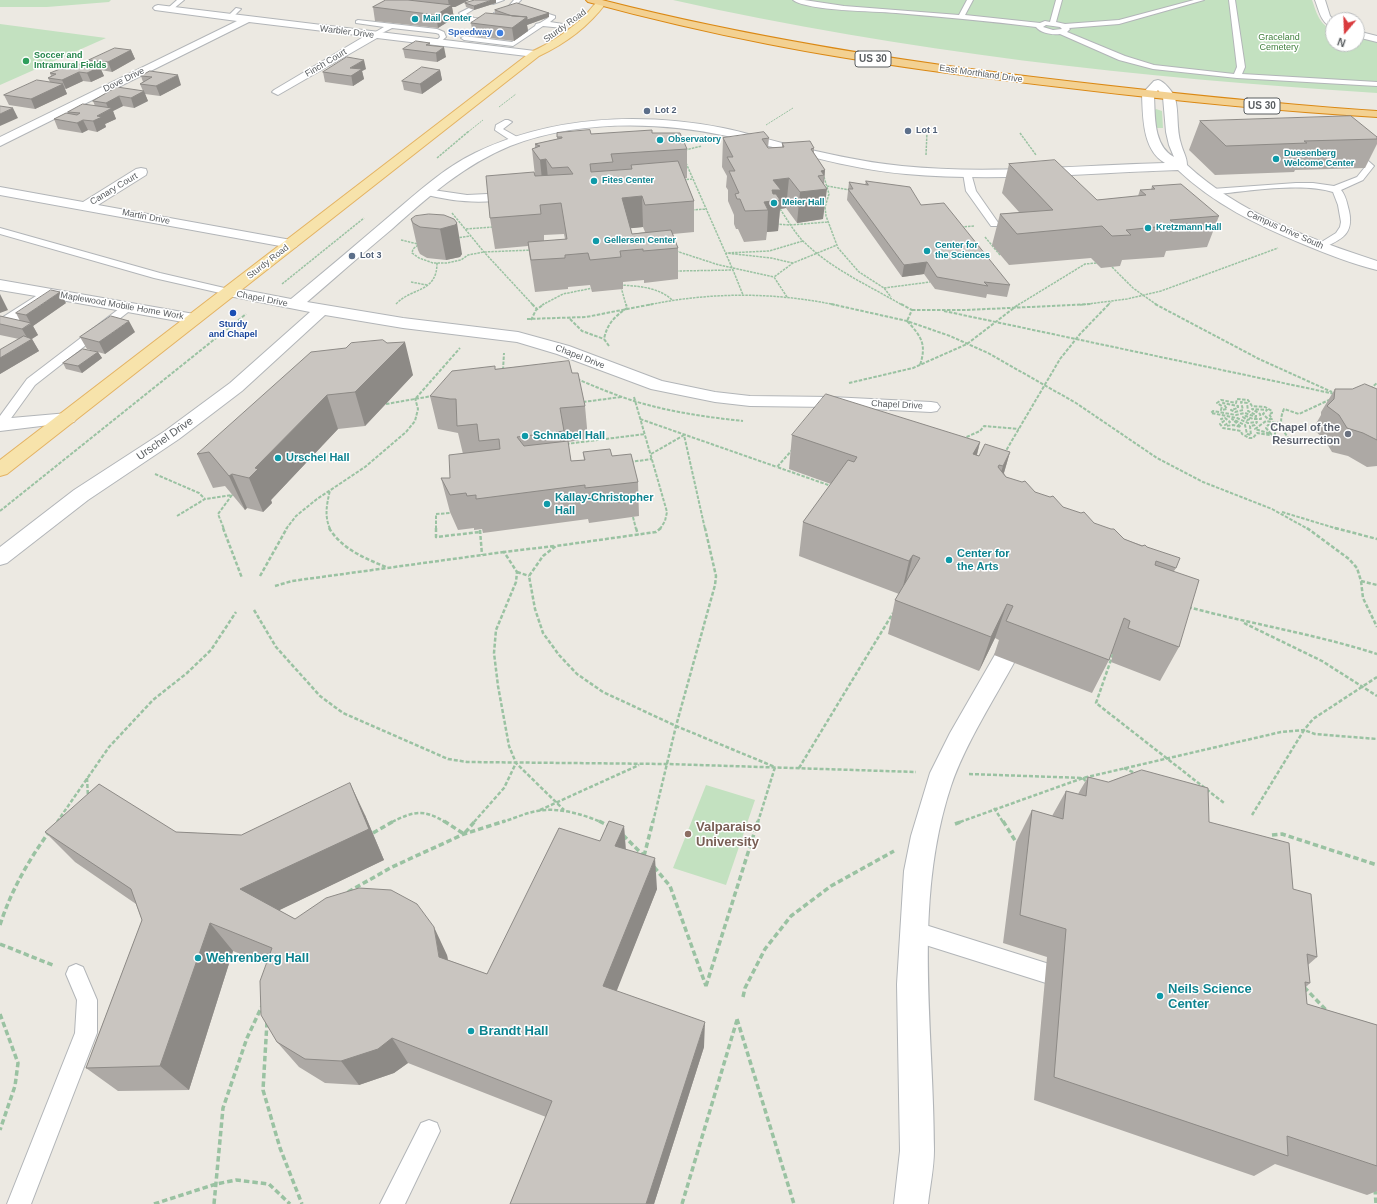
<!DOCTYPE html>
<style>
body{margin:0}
#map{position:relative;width:1377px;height:1204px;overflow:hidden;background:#ece9e2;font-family:Helvetica,sans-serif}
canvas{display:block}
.north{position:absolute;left:1325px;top:12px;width:40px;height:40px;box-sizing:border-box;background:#fff;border:1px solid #bdbfc0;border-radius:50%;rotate:199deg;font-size:11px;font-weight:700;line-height:16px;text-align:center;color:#5a5e61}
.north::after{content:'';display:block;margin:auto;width:14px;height:18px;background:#d93b3e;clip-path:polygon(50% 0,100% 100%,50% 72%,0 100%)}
</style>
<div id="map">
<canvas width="1377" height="1204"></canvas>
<div class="north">N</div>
</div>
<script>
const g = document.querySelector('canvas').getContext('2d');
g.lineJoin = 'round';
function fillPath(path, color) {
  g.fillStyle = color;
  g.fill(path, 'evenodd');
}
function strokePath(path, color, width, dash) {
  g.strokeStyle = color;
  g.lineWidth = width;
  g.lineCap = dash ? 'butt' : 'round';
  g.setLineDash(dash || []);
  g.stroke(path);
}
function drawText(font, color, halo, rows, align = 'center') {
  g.font = font + ' Helvetica,sans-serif';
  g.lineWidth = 3;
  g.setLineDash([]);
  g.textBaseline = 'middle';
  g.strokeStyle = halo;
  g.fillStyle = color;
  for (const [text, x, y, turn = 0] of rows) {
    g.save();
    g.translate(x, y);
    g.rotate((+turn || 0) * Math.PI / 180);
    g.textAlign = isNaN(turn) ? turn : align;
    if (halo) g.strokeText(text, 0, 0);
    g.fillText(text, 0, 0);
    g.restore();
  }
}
fillPath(new Path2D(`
 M0,0H111L109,2L47,7H0Z
 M673,0H1312C1317,14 1319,24 1333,30V44H1357V36L1377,41V93C1140,78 904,52 673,0Z
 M0,24L106,38L0,85Z
 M1156,109L1162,111L1163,128H1156L1154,111Z
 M706,785L755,800L726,885L673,868Z`), '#c3e1c0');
const lane = new Path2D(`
 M177,0H184L172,10H168V8Z
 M504,0L493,4L490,2L493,0Z
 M514,0H521L512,9L497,15L494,13L508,7Z
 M793,0H804L844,6L959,15L967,0H973L965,15L1040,23L1045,21L1050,22L1056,0H1062L1056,22L1065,24L1119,20L1194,0H1204L1119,24L1069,28L1070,29L1067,32L1125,56L1154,65L1234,74L1237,67L1229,0H1235L1245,67L1242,74L1377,82V86L1237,78L1153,69L1119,60L1060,34C1051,35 1041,33 1036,27C989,21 942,17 896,13C874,11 808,11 793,0ZM1046,25L1060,27L1062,29L1053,30L1043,27Z
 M471,7L474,9L466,14L474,18L495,20L498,22C489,28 465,22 459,13Z
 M236,8L241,9L232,18H228V16Z
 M530,8L555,16V18L550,22L563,24L566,26L563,28L543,26L513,46L464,40L461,38L464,36L512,42L535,26L536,24L540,23L548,18L528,11L527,10Z
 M358,20L437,29L444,32L446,37L437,45L434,43L440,37L439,34L436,33L392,28L374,37L371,35L372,34L384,27L356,23V21Z
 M505,120H508L512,122L503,129L519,138L520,140L519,142H513L495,130L496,125Z
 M1354,150L1357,151L1374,166L1363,180L1341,190C1346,196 1347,203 1349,211C1354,234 1342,239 1323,248L1320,249L1315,246L1336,233L1340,227L1341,222L1338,205L1333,192C1303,182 1244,191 1212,195L1207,192L1212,189L1296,183H1313L1334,186L1357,177L1365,167L1350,153Z
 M967,170L971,173L976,191L999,224L997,226H991L966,191L963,173Z
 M426,189L467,195L508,193L513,196L511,198C483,205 450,201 423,194L421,192Z
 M0,228L160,273L233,290L234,292L229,295L154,278L0,234Z
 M128,304L132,305L133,307L132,309L35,385L4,428L0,429V416L27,379L124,305Z
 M916,922L1046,963L1053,966L1056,973L1053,980L1046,983L916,942L909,939L906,932L909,925Z
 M76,964L83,967L97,1000V1033L31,1204H7L75,1033L77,1000L66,974L69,967Z
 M429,1120L437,1123L440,1131L405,1204H380L421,1123Z`);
const street = new Path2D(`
 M1315,0H1325L1330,16L1334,20H1333V27C1321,24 1319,10 1315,0Z
 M158,5L535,51L540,54L535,57L377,38L278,95L272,92L274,90L365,36L249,22L0,146V137L237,21L155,10L153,8L155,6Z
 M1357,31L1377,36V42L1357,37Z
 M1158,80C1164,81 1173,92 1175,98C1179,112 1176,129 1181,144C1183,152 1187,157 1187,165C1240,214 1310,239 1377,261V270C1352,264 1327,254 1303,244C1257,225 1214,204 1178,170C1087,173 997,182 906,174C845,169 787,149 727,136C658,121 577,120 510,146C464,165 429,196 392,229C363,253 335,278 307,302L403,318L518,332L569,346L662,381L715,392L750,396L831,397L931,402L937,403L940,407L937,411L931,412L831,407L750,406L715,402L651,389L557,354L517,342L403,328L325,315L242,391L179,439L88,500L7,563L0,565V547L74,490L165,431L230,383L310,312L224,295L221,292L224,289L229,287L291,299C325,271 358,243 392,214C418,192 444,168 475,153C551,116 640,112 723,128C743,132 762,138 782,143C822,153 862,162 902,166C990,175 1078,165 1165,163C1142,150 1143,116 1142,94L1154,81ZM1158,90L1163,97L1166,132L1169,145L1174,157C1153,146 1155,115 1154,95Z
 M141,168L146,169L147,172L146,175L98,205L291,240L296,241L298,244L296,247L291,248L0,195V187L83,202L136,169Z
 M0,280L194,314L200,316L202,319L200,322L194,324L50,298L48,301L6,329L0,331V319L36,296L0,290Z
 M68,413L74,414L77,418L74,422L0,431V419Z
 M1004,650L1012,653L1016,659C995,698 965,744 951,786C912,904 934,1028 934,1150C934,1168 930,1186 928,1204H894L900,1151L897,984L904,871L911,836L930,773L950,733L996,653Z`);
const primary = new Path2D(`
 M601,0L606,3C589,26 565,44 539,56L7,474L0,476V460L531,52C551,43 570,30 586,15C590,10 595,2 601,0Z`);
const highway = new Path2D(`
 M586,0H602C755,39 910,63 1067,81C1170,93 1273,104 1377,111V117C1277,111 1177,101 1077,89C974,77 870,64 768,44C707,32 647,18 588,2Z`);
strokePath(lane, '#b2b5b8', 2);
strokePath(street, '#b2b5b8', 2);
strokePath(primary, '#e4b363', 2);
strokePath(highway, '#da8814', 2);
strokePath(new Path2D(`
 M499,107L516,94
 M766,125L793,108
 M468,132L483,120`), '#9ac2a2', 1, [2, 1]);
strokePath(new Path2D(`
 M1020,133L1036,155
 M685,150L702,146
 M926,155L927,132
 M437,158L469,131
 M686,163L733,270
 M824,177L829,194L825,207L826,216L838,248L859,272L884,288L891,297
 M683,180L692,179
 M827,186L850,190
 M780,209C787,219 793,230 801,239C829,268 868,285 902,305
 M692,210L707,209
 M452,213L484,252L533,305
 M776,224L790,225L828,222
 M961,227L974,226
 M466,229L493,227
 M985,237L1000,255
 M456,238L471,236
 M401,240L418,244
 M418,245L413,249L412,253L419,258L433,263H447L461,260L468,255L484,252L532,250
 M676,251L719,265L774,277
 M793,263L771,258L726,253L769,251L803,241
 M1112,267L1133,288L1157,305
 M676,271L733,270L743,295
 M411,282L427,285
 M282,284L364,218
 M620,285C637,286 659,287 672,300
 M621,287L626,305
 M884,288L930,282
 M787,297L774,277L793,263L837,245
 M396,304C412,287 437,293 437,263
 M542,305L563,294L593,288
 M648,305C710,292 774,292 836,305
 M1018,305L1085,264L1097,263
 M1080,305L1127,299L1161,291L1278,248
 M1108,305L1111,302`), '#9ac2a2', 1.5, [2.5, 1]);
strokePath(new Path2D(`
 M532,304L537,309
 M831,304L907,321L950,336L988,353L1076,403L1157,458L1203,482L1272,509L1308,529
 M901,304L912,310L907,321C921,336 927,344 920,365
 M1155,304L1259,359L1332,392
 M912,310H967L1092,304
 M944,311L1335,394
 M527,319L586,317L653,304
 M570,319L582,331L604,339
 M531,320L536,310L544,304
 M609,346L604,339C607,324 615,316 627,308L626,304
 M503,370L504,353
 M577,379C596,387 615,395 634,401C670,412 706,417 743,421
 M849,383L913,368L967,344L1019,304
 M1370,389L1377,383
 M634,397L667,512L665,521L660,529
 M416,398L460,348
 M583,402L621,397
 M386,404L432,396
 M640,419L777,467
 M1250,419L1247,420L1243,417L1246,416L1253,419H1261L1260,414L1252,409L1267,410L1263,414L1268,419H1272L1269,414L1272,413V411L1265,407L1252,406L1248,400L1237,399L1236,403L1221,400L1217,403L1222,406L1221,410L1227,409L1223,403L1238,406V408L1231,410L1235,412L1243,410L1241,402L1247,403L1248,411L1256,415V417L1245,413L1236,415L1213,411L1211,413L1237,418L1248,423L1257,422L1255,425L1250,426L1251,435L1247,434L1245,425L1232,419L1241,427L1233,425L1226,426L1225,425L1230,422L1225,418L1221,419L1224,421L1220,424L1223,428L1241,431L1242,434L1249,438H1253L1257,433L1275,436V432L1272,430L1274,427L1272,425H1268L1266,428L1271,434L1255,429L1266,421L1280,423
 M962,439L980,431L984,426L1019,429
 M1304,440L1291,441C1282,431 1278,422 1284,409L1299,414L1331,399
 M566,444L645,434
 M793,449L777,467L831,486
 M651,454L684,435L705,529
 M1004,454L1060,359L1080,334L1109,304
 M630,462L652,459
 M155,474L199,493L205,499
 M0,511L246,314
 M1282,512L1338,529
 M177,516L205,499L232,495L218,514L224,529
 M633,517L636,529
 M286,529L296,516L317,499L365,467L406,432L415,421L418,409L415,398
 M330,529C324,515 327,504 330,490
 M436,529V514L450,513`), '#9ac2a2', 2, [3.5, 1.5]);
strokePath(new Path2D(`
 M223,528L242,578
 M329,528C342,549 364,558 386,567
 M436,528V537L480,532
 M636,528L638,535
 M661,528L656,532L556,546L543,556L529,576L535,609L543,633L559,655L577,674L603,692L676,726L775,767L758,822
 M1307,528L1349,559L1357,568L1361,581L1363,598L1377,627
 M1335,528L1377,539
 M480,530L482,555
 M554,546L504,552L517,572L516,582L496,630L494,653L498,686L509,746L516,763L564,810
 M517,572L529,576
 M260,576L287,528
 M1361,581L1377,585
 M275,586L292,581L504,552
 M1188,607C1251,624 1315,634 1377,654
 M254,610L276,647L320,696L343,713L448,759L467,762L668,764L916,772
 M1244,623L1322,661L1377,696
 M1113,654L1096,703L1224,803
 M799,768L893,613
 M1124,768L1137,774
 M969,774L1083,778L1087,783
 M87,778L88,797
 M994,808L1003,822
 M540,810L639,765
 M1252,815L1304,730L1315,734L1377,739
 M57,822L109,747L153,700L187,673L211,650L236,612
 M392,822C414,811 424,809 445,822
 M474,822L504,788L516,763
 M502,822C513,819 525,813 537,811C558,807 582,814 601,822
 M653,822L676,726L715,585L716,576L705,528
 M960,822L1083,778L1281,732L1304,730L1313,719L1377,677`), '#9ac2a2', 2.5, [4, 2]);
strokePath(new Path2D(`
 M444,821L464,834L475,821
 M599,821L609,826
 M1003,821L1016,842
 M955,824L963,821
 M373,833L394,821
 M623,835L644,856
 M1272,835L1282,834L1377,865
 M644,856L653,821
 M654,867L670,886L706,986
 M348,892L392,867L464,834L505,821
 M0,925C11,891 28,861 49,832
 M0,944L55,966
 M706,986L758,821
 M1304,987L1328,1012
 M743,997L745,988L765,949L791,916L831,886L894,851
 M0,1014L18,1063L15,1086L0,1130
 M737,1019L794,1204
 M267,1022L263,1090L280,1148L302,1204
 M1375,1189L1376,1204
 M154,1204L216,1184L236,1180L269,1184L290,1204
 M214,1204L223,1108L247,1038L262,1006
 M682,1204L737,1020`), '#9ac2a2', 3.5, [5.5, 3]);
fillPath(lane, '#fff');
fillPath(street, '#fff');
fillPath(primary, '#f7e3ab');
fillPath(highway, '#f3d192');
fillPath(new Path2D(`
 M386,0H469L455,7H452L454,18L438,28L375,21L373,7Z
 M465,3H496L474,10L466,7Z
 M495,10L549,17L527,25L528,31L514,41L473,36L471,23L495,14Z
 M430,43V46L446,57L437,62L405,58L403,49Z
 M131,50L135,59L112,72L101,70L104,76L91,82L83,81L65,89L67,94L35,109L9,105L4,95L50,82L48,78L51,76L50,73L65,69L91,66L89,60Z
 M366,69L362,71L364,79L353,86L325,82L323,72Z
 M440,70L442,80L422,94L404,90L402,81Z
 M150,71L181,85L160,96L145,94L148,101L134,108L123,106L113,111L116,119L105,124L106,127L97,132L88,130L82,133L58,129L54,119L69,113L68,112L95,106L93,101L143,91L140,84L143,82L141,76Z
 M1200,121L1377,137V144L1365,168L1295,170L1294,172L1215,175L1189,150Z
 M557,133L591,134L652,133L687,149V178H685L694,201V232L673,234L678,248V279L644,283V280L623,282V289L592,292L590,285L568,287V289L535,292L528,246L495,249L490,218L535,176L532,149L535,148V144L557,139ZM643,227L645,232L632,234L631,228ZM564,234L565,239L544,241V235Z
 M723,138H769L768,148L782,147V143L814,148V153L825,170L824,185L823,219L797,223L786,208L780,209L778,231L767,232L766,240L744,242L738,229H736L734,224V215L728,201V190L726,187L727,176L722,167Z
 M1009,164L1097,200L1138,196L1140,190H1151L1152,186L1219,216L1207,247L1166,251L1164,257L1122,260L1120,266L1101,268L1091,258L1009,265L992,245L1000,214L1019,212L1002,193Z
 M866,181L921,205L1010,285L1007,297L987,294L986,298L935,289L924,274L902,277L847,200L849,182L865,185Z
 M429,214L462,254L460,257L446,260L427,258L420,254L418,250L411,219Z
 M66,303L33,326L38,335L32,339L39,351L0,374V350L19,339L0,335V316L20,321L16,313Z
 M135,332L105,354L87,349L80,337Z
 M346,348L413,375L365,426L338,429L271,500L272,503L263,512L247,508L245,510L225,486L213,488L197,454Z
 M98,352L102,358L82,373L66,369L63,363Z
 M496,369L572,373L585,406L588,439L568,442L571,461L584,460L583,452L612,456L638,482L639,516L589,523L588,519L483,533L482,529L474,530V528L458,530L450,512L441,478H450L463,454L458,433L438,429L430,396Z
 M1335,389H1377V466L1367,467L1348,456L1332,452L1324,439L1313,429L1321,415V412Z
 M792,435L980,442L977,455L979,456L1010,452L1004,473L1006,477L1124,539L1147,547L1176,568L1174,571L1179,647L1160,681L1111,662L1113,654H1111L1109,660L1092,693L994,655L999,640L995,638L979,671L888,634L895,600L899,594L799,556L803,522L831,484L789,469Z
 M1088,777L1209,822L1293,889L1317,957L1308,965L1310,983L1306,987L1307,1004L1377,1025V1191L1367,1195L1275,1164L1254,1176L1034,1100L1047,957L1003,943L1016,842L1032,810L1052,816L1066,791L1078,794Z
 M365,815L384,860L279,910L295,919L447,955L448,960L487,974L600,841L624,826L626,849L657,889L616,991L704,1047L654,1204H510L546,1117L408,1063L394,1073L359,1085L325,1083L299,1067L277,1042L266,964L233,951L189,1090L118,1091L86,1068L142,920L136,904L75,862L45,832H176L241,835Z`), '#ada9a5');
fillPath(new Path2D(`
 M448,0H469L455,7H452L454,18L438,28L436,15L449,6Z
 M492,0H496V3L474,10V6Z
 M549,13V17L527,25L528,31L514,41L512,28L527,17Z
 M444,47L446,57L437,62L436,53Z
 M131,50L135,59L112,72L108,62Z
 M364,60L366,69L362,71L364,79L353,86L350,68Z
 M100,67L104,76L91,82L87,73Z
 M440,70L442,80L422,94L420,84Z
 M79,72L83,81L66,89L62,80Z
 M178,75L181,85L160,96L156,86Z
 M63,84L67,94L35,109L31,99Z
 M144,91L148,101L134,108L131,98Z
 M119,96L123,106L113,111L116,119L105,124L106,127L97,132L93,121L97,116L109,110L106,103Z
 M13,108L18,118L0,126V114Z
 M83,120L88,130L82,133L77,123Z
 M546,159L549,188L543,190L540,160Z
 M825,170L823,189H827L823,219L797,223L800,192L823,189L824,175L821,171Z
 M789,178L786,208L780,209L778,231L767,232L768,210L764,202L773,180Z
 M642,196L643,227L624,229L622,198Z
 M457,223L462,254L460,257L446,260L440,229Z
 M927,262L924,274L902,277L904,265Z
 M60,292L66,303L33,326L38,335L30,340L32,339L39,351L0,374V358L29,341L22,329L31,324L26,315Z
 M0,294L8,310L0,313Z
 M129,321L135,332L105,354L99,342Z
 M405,342L413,375L365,426L355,392Z
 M98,352L102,358L82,373L78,366Z
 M327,395L338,429L271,500L272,503L263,512L249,478L255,468Z
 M980,442L971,477L973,454Z
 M1010,452L1000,486L992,500L1003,466Z
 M232,474L247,508L245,510L229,476Z
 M913,555L904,589L901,595L909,561Z
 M1007,604L995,638L979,671L991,637Z
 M350,783L365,815L384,860L261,919L240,889Z
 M624,826L626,857L615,846Z
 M655,858L657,889L608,1013L603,986Z
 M210,923L233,951L189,1090L160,1066Z
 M434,927L447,955L452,985L439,957Z
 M705,1022L704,1047L654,1204H646Z
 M392,1038L408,1063L394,1073L359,1085L341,1061Z`), '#8d8a86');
const building = new Path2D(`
 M386,0H408L452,5L436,15L373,7Z
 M475,0H492L474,6L465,3Z
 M517,3L549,13L527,20V17L512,16L495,10Z
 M486,13L527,17L512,28L471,23Z
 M416,41L430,43L426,45L444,47L436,53L403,49Z
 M115,48L131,50L108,62L89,60Z
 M347,57L364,60L350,68L362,69L351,76L323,72Z
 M78,64L100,67L87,73L79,72L62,80L48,78L56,74L50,73L60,69H65Z
 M422,67L440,70L420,84L402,81Z
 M150,71L178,75L156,86L140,84L152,77L141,76Z
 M37,80L63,84L31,99L4,95Z
 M117,87L144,91L131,98L119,96L106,103L93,101Z
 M83,104L112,108L97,116L102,117L93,121L83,120L77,123L54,119L66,113L77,115L80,113L68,112Z
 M0,106L13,108L0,114Z
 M1351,116L1377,137V139L1304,141L1307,143L1226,146L1200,121Z
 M590,130L591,134L652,130V133H680L687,149L611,154L613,162L590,164L591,172L632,169L631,165L678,161L694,201L645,205L642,196L622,198L632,234L671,230L678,248L643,251V249L620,251L621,257L590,260L588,253L565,255V258L531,260L528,242L567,239L561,203L540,205L541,214L490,218L486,176L534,172L535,176L573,174L568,167L552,168L546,159L540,160L532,149L540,146L535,144L562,138V137H557V133Z
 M764,132L769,138L762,139L768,148L784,147L782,143L810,141L814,148L811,149L825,170L821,171L824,175L818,176L827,189L800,192L789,178L773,180L781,190H772L773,194H776L780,200L764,202L768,210L745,211L740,199H737L735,194L739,193L729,171H735L727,157H733L723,138Z
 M1055,160L1097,200L1146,195L1140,190L1155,189L1152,186L1181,184L1219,216L1170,220L1176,225L1126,230L1131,235L1112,236L1102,226L1017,234L1000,214L1053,210L1009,164Z
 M866,181L910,187L921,205L944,203L1010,285L984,282L988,286L937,277L927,262L904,265L848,189H853L849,182L868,185Z
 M429,214L444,215L454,219L457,223L455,225L440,229L420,227L413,223L411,219L415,216Z
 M51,290L60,292L26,315L16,313Z
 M0,316L31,323L22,329L0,324Z
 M111,316L129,321L99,342L80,337Z
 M24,336L32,339L0,358V350Z
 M383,340L387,343L405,342L355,392L327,395L255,468L258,469L249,478L232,474L229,476L209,452L197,454L311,352L346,348L351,343Z
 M83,349L98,352L78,366L63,363Z
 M569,361L572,373H578L585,406L560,408L564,431L517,437L524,446L568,441L571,461L585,460L583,452L610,449L612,456L631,454L638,482L585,488V485L476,499V495L467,496L466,493L450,495L441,478H450L449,455L500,449L499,439L479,441L477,424L457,426L456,399H450L430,396L452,371L495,366V369Z
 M1365,384L1377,389V440L1363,433L1347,428L1339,415L1327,406L1334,399L1335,389H1352Z
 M826,394L980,442L973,454L979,456L985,444L1010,452L1003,466L999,465L998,467L1006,477L1022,482L1025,481L1035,492L1050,497L1053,496L1063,507L1081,513L1084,512L1094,523L1111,529H1114L1124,539L1142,546L1145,545L1147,547L1180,558L1176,568L1156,561L1155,565L1199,580L1179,647L1128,628L1130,621L1124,618L1109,660L1006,621L1013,606L1007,604L991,637L895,600L920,558L913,555L909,561L803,522L848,460L854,462L857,457L792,435Z
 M1142,770L1208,788L1209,822L1289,843L1293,889L1311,894L1317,957L1307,954L1310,983L1305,982L1307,1004L1377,1025V1166L1287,1136L1288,1156L1054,1077L1066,929L1020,915L1032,810L1063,819L1066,791L1086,796L1088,777L1108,782Z
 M350,783L369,829L240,889L295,919L326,898L359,888L391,890L417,904L434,927L439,957L487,974L559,828L600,841L609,821L624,826L615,846L655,858L603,986L705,1022L646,1204H510L552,1101L392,1038L378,1049L341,1061L305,1059L277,1042L261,1015L260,981L272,948L210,923L160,1066L86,1068L142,920L131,889L45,832L99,784L176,832L241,835Z`);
fillPath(building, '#c9c5c0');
strokePath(building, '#8d8a86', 1);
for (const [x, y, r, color] of [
 [415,19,4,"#0f9aa8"],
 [500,33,4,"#3f7fe0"],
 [26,61,4,"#2e9e5b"],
 [647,111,4,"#5c6f8a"],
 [908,131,4,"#5c6f8a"],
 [660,140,4,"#0f9aa8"],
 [1276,159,4,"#0f9aa8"],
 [594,181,4,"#0f9aa8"],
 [774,203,4,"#0f9aa8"],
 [1148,228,4,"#0f9aa8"],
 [596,241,4,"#0f9aa8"],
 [927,251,4,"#0f9aa8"],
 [352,256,4,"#5c6f8a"],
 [233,313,4,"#1a4fb4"],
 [1348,434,4,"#6b7280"],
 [525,436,4,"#0f9aa8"],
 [278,458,4,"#0f9aa8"],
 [547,504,4,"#0f9aa8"],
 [949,560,4,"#0f9aa8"],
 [688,834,4,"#8d6e63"],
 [198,958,4,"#0f9aa8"],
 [1160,996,4,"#0f9aa8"],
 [471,1031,4,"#0f9aa8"]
]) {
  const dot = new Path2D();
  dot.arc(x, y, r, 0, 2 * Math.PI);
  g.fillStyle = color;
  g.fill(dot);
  strokePath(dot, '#fff', 1.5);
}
drawText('bold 9px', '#0d838f', '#fff', [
 ["Mail Center",423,19],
 ["Observatory",668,140],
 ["Duesenberg",1284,154],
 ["Welcome Center",1284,164],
 ["Fites Center",602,181],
 ["Meier Hall",782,203],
 ["Kretzmann Hall",1156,228],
 ["Gellersen Center",604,241],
 ["Center for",935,246],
 ["the Sciences",935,256]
], 'left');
drawText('9px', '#5a5e61', '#fff', [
 ["Sturdy Road",565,26,-36],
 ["Warbler Drive",347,32,7],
 ["Finch Court",326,63,-31],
 ["East Morthland Drive",981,74,8],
 ["Dove Drive",124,80,-26],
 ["Canary Court",114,189,-31],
 ["Martin Drive",146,217,11],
 ["Campus Drive South",1285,230,24],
 ["Sturdy Road",268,262,-38],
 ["Chapel Drive",262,299,11],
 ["Maplewood Mobile Home Work",122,306,10],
 ["Chapel Drive",580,357,21],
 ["Chapel Drive",897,405,3]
]);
drawText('bold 9px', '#366cbe', '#fff', [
 ["Speedway",492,33]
], 'right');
drawText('9px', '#3f7f3c', '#fff', [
 ["Graceland",1279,38],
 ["Cemetery",1279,48]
]);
drawText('bold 9px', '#27864d', '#fff', [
 ["Soccer and",34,56],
 ["Intramural Fields",34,66]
], 'left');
drawText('bold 9px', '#4e5e75', '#fff', [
 ["Lot 2",655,111],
 ["Lot 1",916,131],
 ["Lot 3",360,256]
], 'left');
drawText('bold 9px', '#164399', '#fff', [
 ["Sturdy",233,325],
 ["and Chapel",233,335]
]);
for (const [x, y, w] of [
 [873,59,36],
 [1262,106,36]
]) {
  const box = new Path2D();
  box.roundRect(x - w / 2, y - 8, w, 16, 3);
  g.fillStyle = '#fff';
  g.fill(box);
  strokePath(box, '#5a5e61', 1);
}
drawText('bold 10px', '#5a5e61', null, [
 ["US 30",873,59],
 ["US 30",1262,106]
]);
drawText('bold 11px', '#5b616d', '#fff', [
 ["Chapel of the",1340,428],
 ["Resurrection",1340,441]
], 'right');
drawText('bold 11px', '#0d838f', '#fff', [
 ["Schnabel Hall",533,436],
 ["Urschel Hall",286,458],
 ["Kallay-Christopher",555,498],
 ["Hall",555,511],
 ["Center for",957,554],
 ["the Arts",957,567]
], 'left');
drawText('11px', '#5a5e61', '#fff', [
 ["Urschel Drive",165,439,-35]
]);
drawText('bold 13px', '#785e54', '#fff', [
 ["Valparaiso",696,827],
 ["University",696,842]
], 'left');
drawText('bold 13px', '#0d838f', '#fff', [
 ["Wehrenberg Hall",206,958],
 ["Neils Science",1168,989],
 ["Center",1168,1004],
 ["Brandt Hall",479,1031]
], 'left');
</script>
